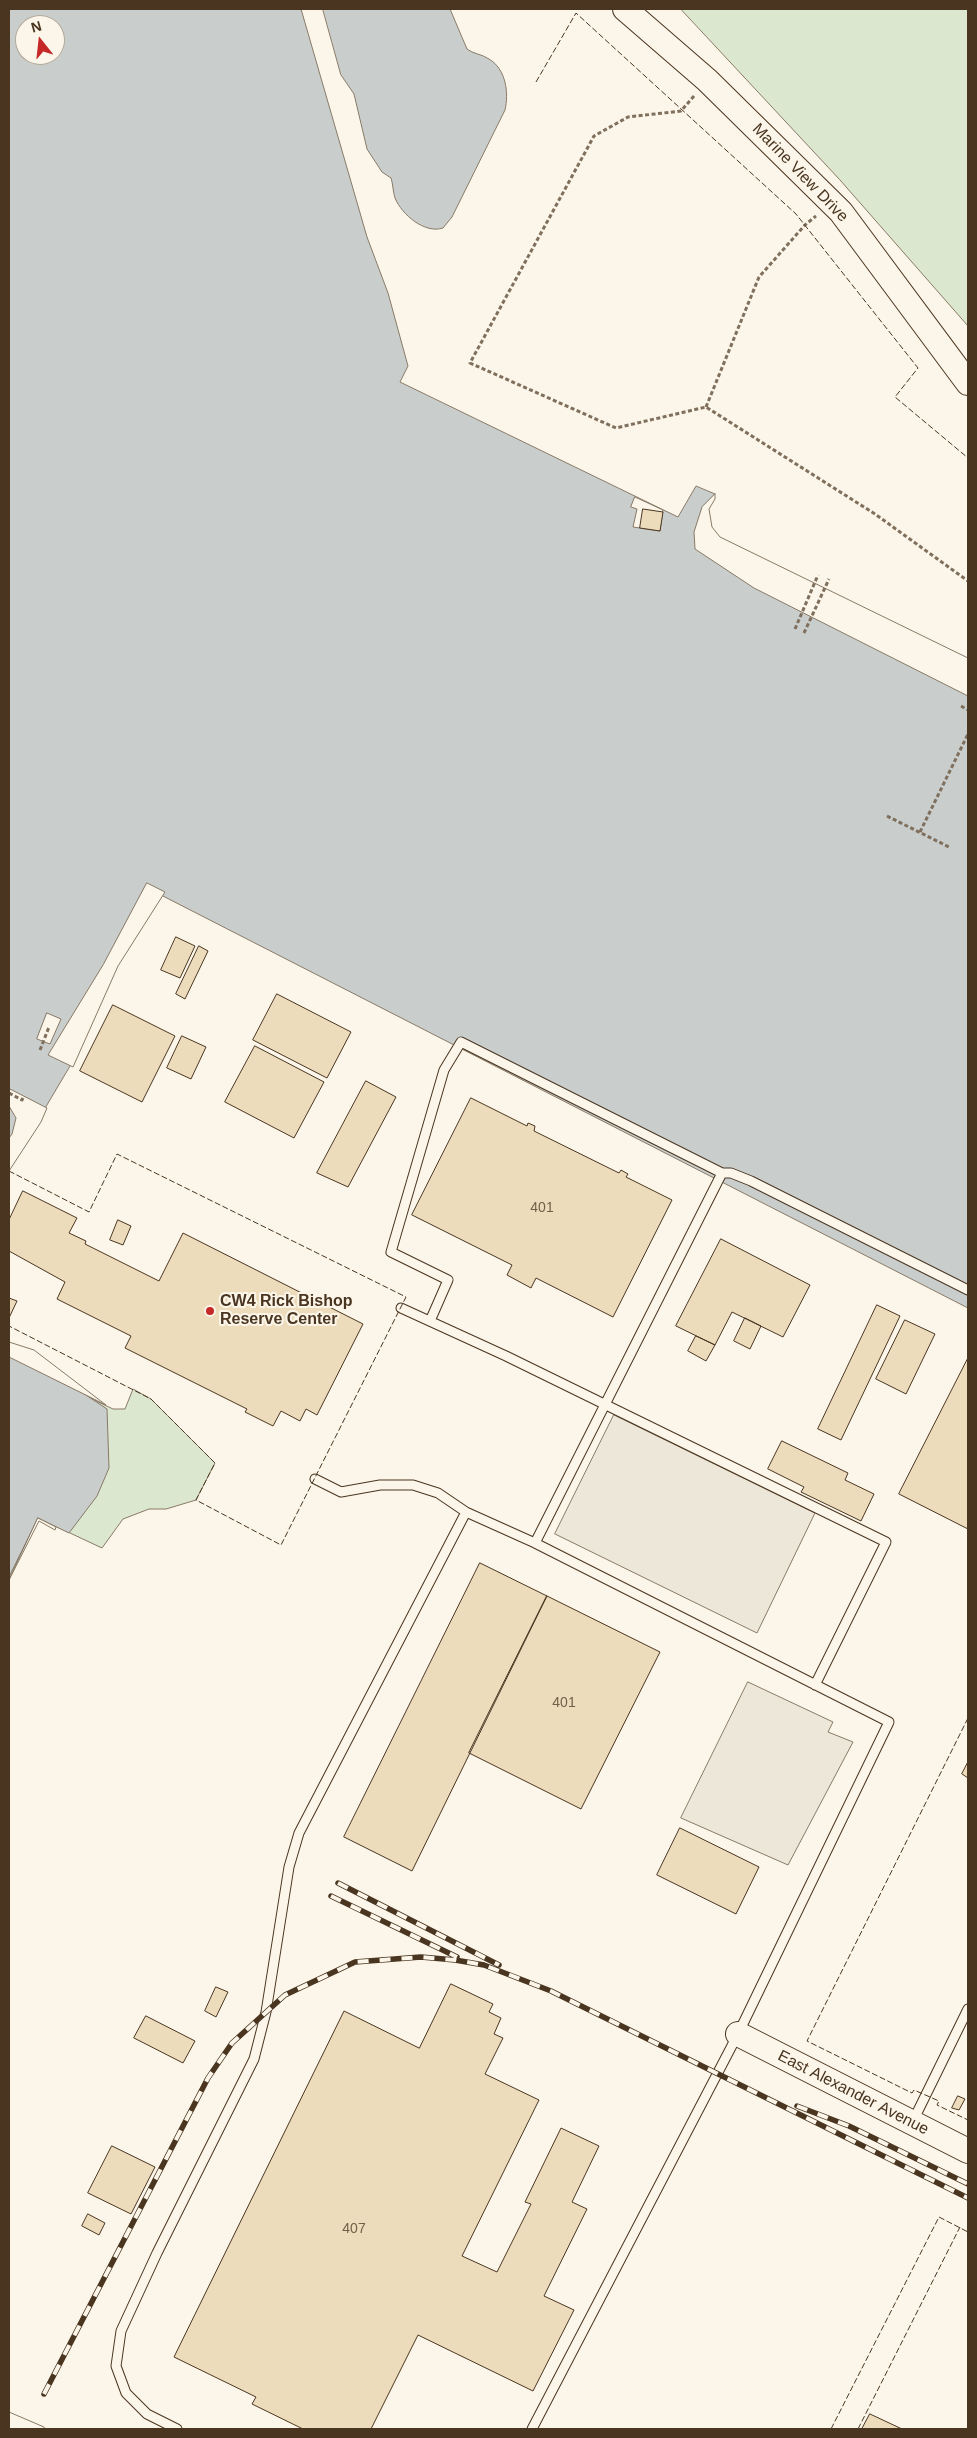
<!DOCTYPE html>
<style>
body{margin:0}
#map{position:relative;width:977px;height:2438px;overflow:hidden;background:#fbf6e9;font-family:Helvetica,sans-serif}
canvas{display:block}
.frame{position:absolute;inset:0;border:10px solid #4a3520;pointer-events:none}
.north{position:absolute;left:15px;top:15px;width:50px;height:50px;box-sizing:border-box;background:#fbf6e9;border:1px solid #b4a999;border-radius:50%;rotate:344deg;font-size:14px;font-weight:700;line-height:20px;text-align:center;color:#4a3520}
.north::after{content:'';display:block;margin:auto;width:18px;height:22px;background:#c62828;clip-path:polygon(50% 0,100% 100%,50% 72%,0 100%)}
</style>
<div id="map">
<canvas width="977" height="2438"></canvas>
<div class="frame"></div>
<div class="north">N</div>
</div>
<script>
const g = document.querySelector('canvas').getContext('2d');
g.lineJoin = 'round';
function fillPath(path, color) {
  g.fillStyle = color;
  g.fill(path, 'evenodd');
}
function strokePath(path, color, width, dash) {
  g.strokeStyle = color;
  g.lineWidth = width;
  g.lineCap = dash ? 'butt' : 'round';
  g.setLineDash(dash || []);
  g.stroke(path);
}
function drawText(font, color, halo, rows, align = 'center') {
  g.font = font + ' Helvetica,sans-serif';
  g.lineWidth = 4;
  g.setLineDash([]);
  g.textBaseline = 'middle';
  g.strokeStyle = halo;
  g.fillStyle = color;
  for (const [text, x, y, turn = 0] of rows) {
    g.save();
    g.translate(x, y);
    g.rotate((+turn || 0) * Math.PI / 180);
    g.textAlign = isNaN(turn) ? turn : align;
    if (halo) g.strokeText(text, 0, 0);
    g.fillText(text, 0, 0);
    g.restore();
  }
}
const green = new Path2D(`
 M681,9H968V326L840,180Z
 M67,1387L113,1409H125L133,1389L151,1399L215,1463L196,1500L166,1509H149L123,1519L102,1548L38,1518L9,1577Z`);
fillPath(green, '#dce7d0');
strokePath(green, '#887966', 1);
const parking = new Path2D(`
 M614,1415L815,1513L757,1633L555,1534Z
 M748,1682L833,1722L828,1732L853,1742L788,1865L681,1818Z`);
fillPath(parking, '#ede7d9');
strokePath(parking, '#887966', 1);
const water = new Path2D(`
 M9,9H301L367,237L388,293L408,366L400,382L678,517L696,486L715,494L706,509L710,528L719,539L968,661V1308L159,894L116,964L73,1061L9,1169ZM25,25H55V55H25Z
 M323,9H450L467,49C473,54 482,54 489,59C506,69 509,93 505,110L452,217L443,228C425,234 402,215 395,198C393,192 393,184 391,178L382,172L367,149L354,94L341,75Z
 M9,1344L107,1409L109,1468L97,1496L69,1533L38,1518L9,1577Z`);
fillPath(water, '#c9cecd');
strokePath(water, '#887966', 1);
const pier = new Path2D(`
 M715,494V499L709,509L712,527L720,537L968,658V696L754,588L695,549L694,532L702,507Z
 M635,497L663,510L660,531L633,527L637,509L631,507Z
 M147,883L165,892L118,966L73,1067L48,1055L103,965Z
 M47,1013L61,1019L50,1044L37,1039Z
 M10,1089L47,1108L41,1122L9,1171V1138L12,1134L16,1118L9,1106Z
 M9,1342L34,1350L106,1405L9,1357Z
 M38,1518L56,1527L55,1530L39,1521L9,1580Z
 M9,2412L44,2427L45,2429H9Z`);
fillPath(pier, '#fbf6e9');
strokePath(pier, '#887966', 1);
const building = new Path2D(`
 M643,509L663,512L660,531L640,528Z
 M176,937L195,946L180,978L161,970Z
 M199,946L208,951L185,999L176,994Z
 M277,994L351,1032L327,1078L253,1040Z
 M113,1005L175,1036L142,1102L80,1071Z
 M182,1036L206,1047L191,1079L167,1068Z
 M255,1046L324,1082L294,1138L225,1102Z
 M366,1081L396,1097L348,1187L317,1173Z
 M471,1098L527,1126L528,1123L535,1126L534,1131L619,1173L621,1170L628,1174L626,1177L672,1200L613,1317L536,1278L531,1288L507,1275L512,1265L412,1215Z
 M23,1191L77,1218L69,1233L86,1241L85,1244L159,1281L183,1233L363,1324L317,1415L306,1409L300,1421L281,1411L273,1426L245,1412L247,1409L125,1348L131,1336L57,1299L65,1282L9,1251V1220Z
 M118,1220L131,1226L123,1245L110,1240Z
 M721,1239L810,1285L783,1337L732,1312L715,1345L676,1326Z
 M9,1298L17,1301L9,1318Z
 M877,1305L900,1316L841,1440L818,1429Z
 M745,1318L761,1326L750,1349L734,1341Z
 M905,1320L935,1334L906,1394L876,1379Z
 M696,1336L715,1345L706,1361L688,1351Z
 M968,1358V1529L899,1494Z
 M782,1441L848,1473L845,1480L874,1494L861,1521L801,1492L804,1487L768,1469Z
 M480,1563L547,1596L412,1871L344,1837Z
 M547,1596L660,1652L581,1809L469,1753Z
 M968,1762V1778L962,1774Z
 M680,1828L759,1867L736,1914L657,1875Z
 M451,1984L493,2004L489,2012L501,2018L494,2034L503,2038L485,2074L539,2100L462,2256L497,2272L531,2204L525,2202L561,2128L599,2146L572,2202L587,2209L544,2296L574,2310L533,2391L418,2335L371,2429H303L252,2404L256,2397L174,2357L344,2011L419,2048Z
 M216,1987L228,1992L216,2017L205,2011Z
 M146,2016L195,2041L183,2063L134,2038Z
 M958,2096L965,2099L959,2110L952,2108Z
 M112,2146L155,2167L131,2214L88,2193Z
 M88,2214L105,2223L99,2235L82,2226Z
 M870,2414L902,2429H862Z`);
fillPath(building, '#ecdcbc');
strokePath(building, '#4a3520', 1);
const lane = new Path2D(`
 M722,1173H731L751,1181L968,1290
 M401,1308L506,1356L886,1542L815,1685
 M430,1321L448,1280L391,1252L444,1070L461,1042L722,1173L535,1543
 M315,1479L341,1492L380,1485H413L438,1493L466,1512L535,1543L889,1722L738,2034L532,2429
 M913,2121L968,2009
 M177,2429L147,2414L126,2393L116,2366L121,2331L157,2253L254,2059L266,2012L289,1867L299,1833L466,1512`);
const secondary = new Path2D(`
 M625,9L707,80L841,212L968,383
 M738,2034L968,2151`);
strokePath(lane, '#4a3520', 11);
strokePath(secondary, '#4a3520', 26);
strokePath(new Path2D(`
 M694,96L681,111L628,117L594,136L470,363L616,428L706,407L875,514L968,581
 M706,407L759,277L805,225L816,216
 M795,629L818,575
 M804,633L829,579
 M961,706L968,710
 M887,816L949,847
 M920,832L968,734
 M40,1050L49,1027
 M9,1093L22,1100L24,1096`), '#7f6f5c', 3, [4, 2.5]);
strokePath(lane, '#fbf6e9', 9);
strokePath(secondary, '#fbf6e9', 24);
const rail = new Path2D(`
 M338,1883L499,1965
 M331,1896L457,1957
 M797,2106L849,2126L968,2184
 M44,2394L208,2078L232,2043L285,1995L355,1962L421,1957L455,1960L484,1965L551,1991L968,2198`);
strokePath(rail, '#4a3520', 5.5);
strokePath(rail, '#fbf6e9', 4, [11]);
strokePath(new Path2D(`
 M536,82L576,13L796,214L918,368L895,397L968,458
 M9,1171L89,1212L117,1154L406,1297L281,1545L196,1500L215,1463L151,1399L9,1326
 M968,1718L807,2041L912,2093L914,2090L939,2101L937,2105L968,2120
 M831,2429L939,2217L968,2232
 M858,2429L960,2227`), '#4a3520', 1, [6, 2.5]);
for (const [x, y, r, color] of [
 [210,1311,5,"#c62828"]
]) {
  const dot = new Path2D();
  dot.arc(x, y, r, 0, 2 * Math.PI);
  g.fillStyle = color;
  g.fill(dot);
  strokePath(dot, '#fbf6e9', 2);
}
drawText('14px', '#725f47', null, [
 ["401",542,1208],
 ["401",564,1703],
 ["407",354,2229]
]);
drawText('16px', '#4a3520', '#fbf6e9', [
 ["Marine View Drive",800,173,46],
 ["East Alexander Avenue",853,2093,27]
]);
drawText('bold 16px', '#4a3520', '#fbf6e9', [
 ["CW4 Rick Bishop",220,1302],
 ["Reserve Center",220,1320]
], 'left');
</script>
